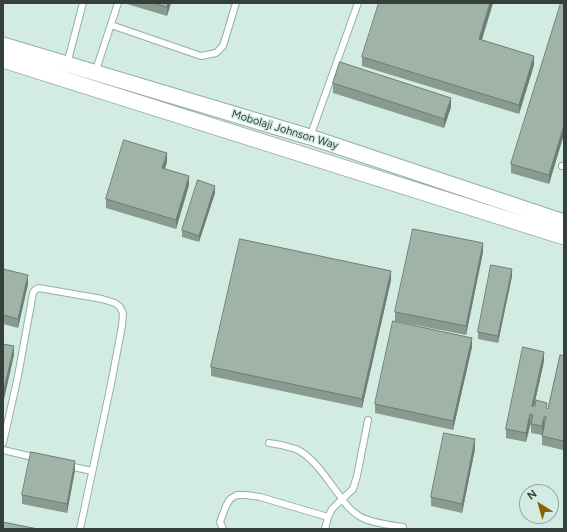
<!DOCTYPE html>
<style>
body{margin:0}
#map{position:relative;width:567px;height:532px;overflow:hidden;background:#d2ece4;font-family:Figtree,sans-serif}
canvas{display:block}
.frame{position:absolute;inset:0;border:4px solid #353f3c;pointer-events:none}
.north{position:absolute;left:519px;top:484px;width:40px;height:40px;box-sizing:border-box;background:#d2ece4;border:1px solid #93a7a1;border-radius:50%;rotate:323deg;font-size:11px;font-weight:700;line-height:16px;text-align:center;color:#353f3c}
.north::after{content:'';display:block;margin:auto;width:14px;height:18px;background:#886200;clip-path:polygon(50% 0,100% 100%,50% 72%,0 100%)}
</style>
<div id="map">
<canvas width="567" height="532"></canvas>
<div class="frame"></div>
<div class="north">N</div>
</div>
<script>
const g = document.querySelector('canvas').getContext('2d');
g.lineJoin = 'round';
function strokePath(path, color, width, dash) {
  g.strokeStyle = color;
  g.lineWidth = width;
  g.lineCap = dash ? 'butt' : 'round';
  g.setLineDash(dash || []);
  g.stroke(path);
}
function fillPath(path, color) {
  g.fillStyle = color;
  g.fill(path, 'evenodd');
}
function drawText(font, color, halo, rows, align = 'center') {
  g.font = font + ' Figtree,sans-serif';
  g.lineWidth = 3;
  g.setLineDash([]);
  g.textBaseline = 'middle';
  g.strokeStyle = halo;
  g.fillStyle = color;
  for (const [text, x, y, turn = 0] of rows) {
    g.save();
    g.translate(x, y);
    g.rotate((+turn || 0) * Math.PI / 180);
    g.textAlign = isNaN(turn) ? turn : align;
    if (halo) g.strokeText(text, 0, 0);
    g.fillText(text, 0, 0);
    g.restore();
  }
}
const service = new Path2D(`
 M111,25L201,56L216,53L223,46L236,3
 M67,64L83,3
 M95,73L118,3
 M310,137L358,3
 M562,166H564
 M3,443L18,376L33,293L35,290L39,288L102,299L115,303L120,307L123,313L122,326L111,384L80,529
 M269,443C278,444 287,446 296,449C314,457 328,481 340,496C345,504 351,511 359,516C370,523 390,525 403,527
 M3,450L37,458
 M69,466L92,471
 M223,529L220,522L226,506L230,499L237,495H246L260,497L328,517
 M325,529L328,517L332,509L337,504L353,489L357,476L368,420`);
const tertiary = new Path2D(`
 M3,45L310,137L564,222
 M3,60L564,237`);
strokePath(service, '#96aea7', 8);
strokePath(tertiary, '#96aea7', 17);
strokePath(service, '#fff', 6);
strokePath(tertiary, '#fff', 15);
fillPath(new Path2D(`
 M127,3H171L167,16L127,4Z
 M493,3L482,40L534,65L519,114L362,66V57Z
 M564,3V134L549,184L511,173V164Z
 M333,83L451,107L444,128L333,93Z
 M167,162L165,169L189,185L176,229L106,208V199Z
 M215,193L199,242L182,237V230Z
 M483,252L466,335L395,321V312Z
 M3,269L28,284L18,328L3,324Z
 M512,276L498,343L478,339V332Z
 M391,280L362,408L211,376V367Z
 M472,347L453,430L375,413V404Z
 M564,356V444L563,450L542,445V435L531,433V424L526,442L506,438V429L544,361L534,406L548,409Z
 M475,449L462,513L431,506V497Z
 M75,470L67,513L22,504V495Z`), '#899a8f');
fillPath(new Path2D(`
 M168,3H171L167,16V7Z
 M490,3H493L479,48V39Z
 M534,56V65L519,114V105Z
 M451,98V107L444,128V119Z
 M564,125V134L549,184V175Z
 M167,153V162L162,177V168Z
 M189,176V185L176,229V220Z
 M215,186V193L199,242V236Z
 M483,243V252L466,335V326Z
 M512,269V276L498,343V336Z
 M391,271V280L362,408V399Z
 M28,275V284L18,328V319Z
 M472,338V347L453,430V421Z
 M14,346V355L3,404V394Z
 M544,352V361L532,415V406Z
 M530,414V424L526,442V433Z
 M544,417V426L542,435V426Z
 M564,435V444L563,450V441Z
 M475,439V449L462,513V504Z
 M75,461V470L67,513V504Z`), '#6f7d74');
const building = new Path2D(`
 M155,3H168L167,7Z
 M379,3H490L479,39L534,56L519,105L362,57Z
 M561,3H564V125L549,175L511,164Z
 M340,62L451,98L444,119L333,83Z
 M124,140L167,153L162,168L189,176L176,220L106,199Z
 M198,180L215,186L199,236L182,230Z
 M413,229L483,243L466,326L395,312Z
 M240,239L391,271L362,399L211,367Z
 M491,265L512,269L498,336L478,332Z
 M3,269L28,275L18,319L3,315Z
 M393,321L472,338L453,421L375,404Z
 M3,344L14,346L3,394Z
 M523,347L544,352L532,406H535L536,400L547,403L546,408L548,409L560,355L564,356V435L563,441L542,436L546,417H544L542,426L531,424L533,415L530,414L526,433L506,429Z
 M444,433L475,439L462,504L431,497Z
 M31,452L75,461L67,504L22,495Z
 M3,522L38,529H3Z`);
fillPath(building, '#9fb3a6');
strokePath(building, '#6f7d74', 1);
drawText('11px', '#353f3c', '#d2ece4', [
 ["Mobolaji Johnson Way",285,130,17]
]);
</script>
